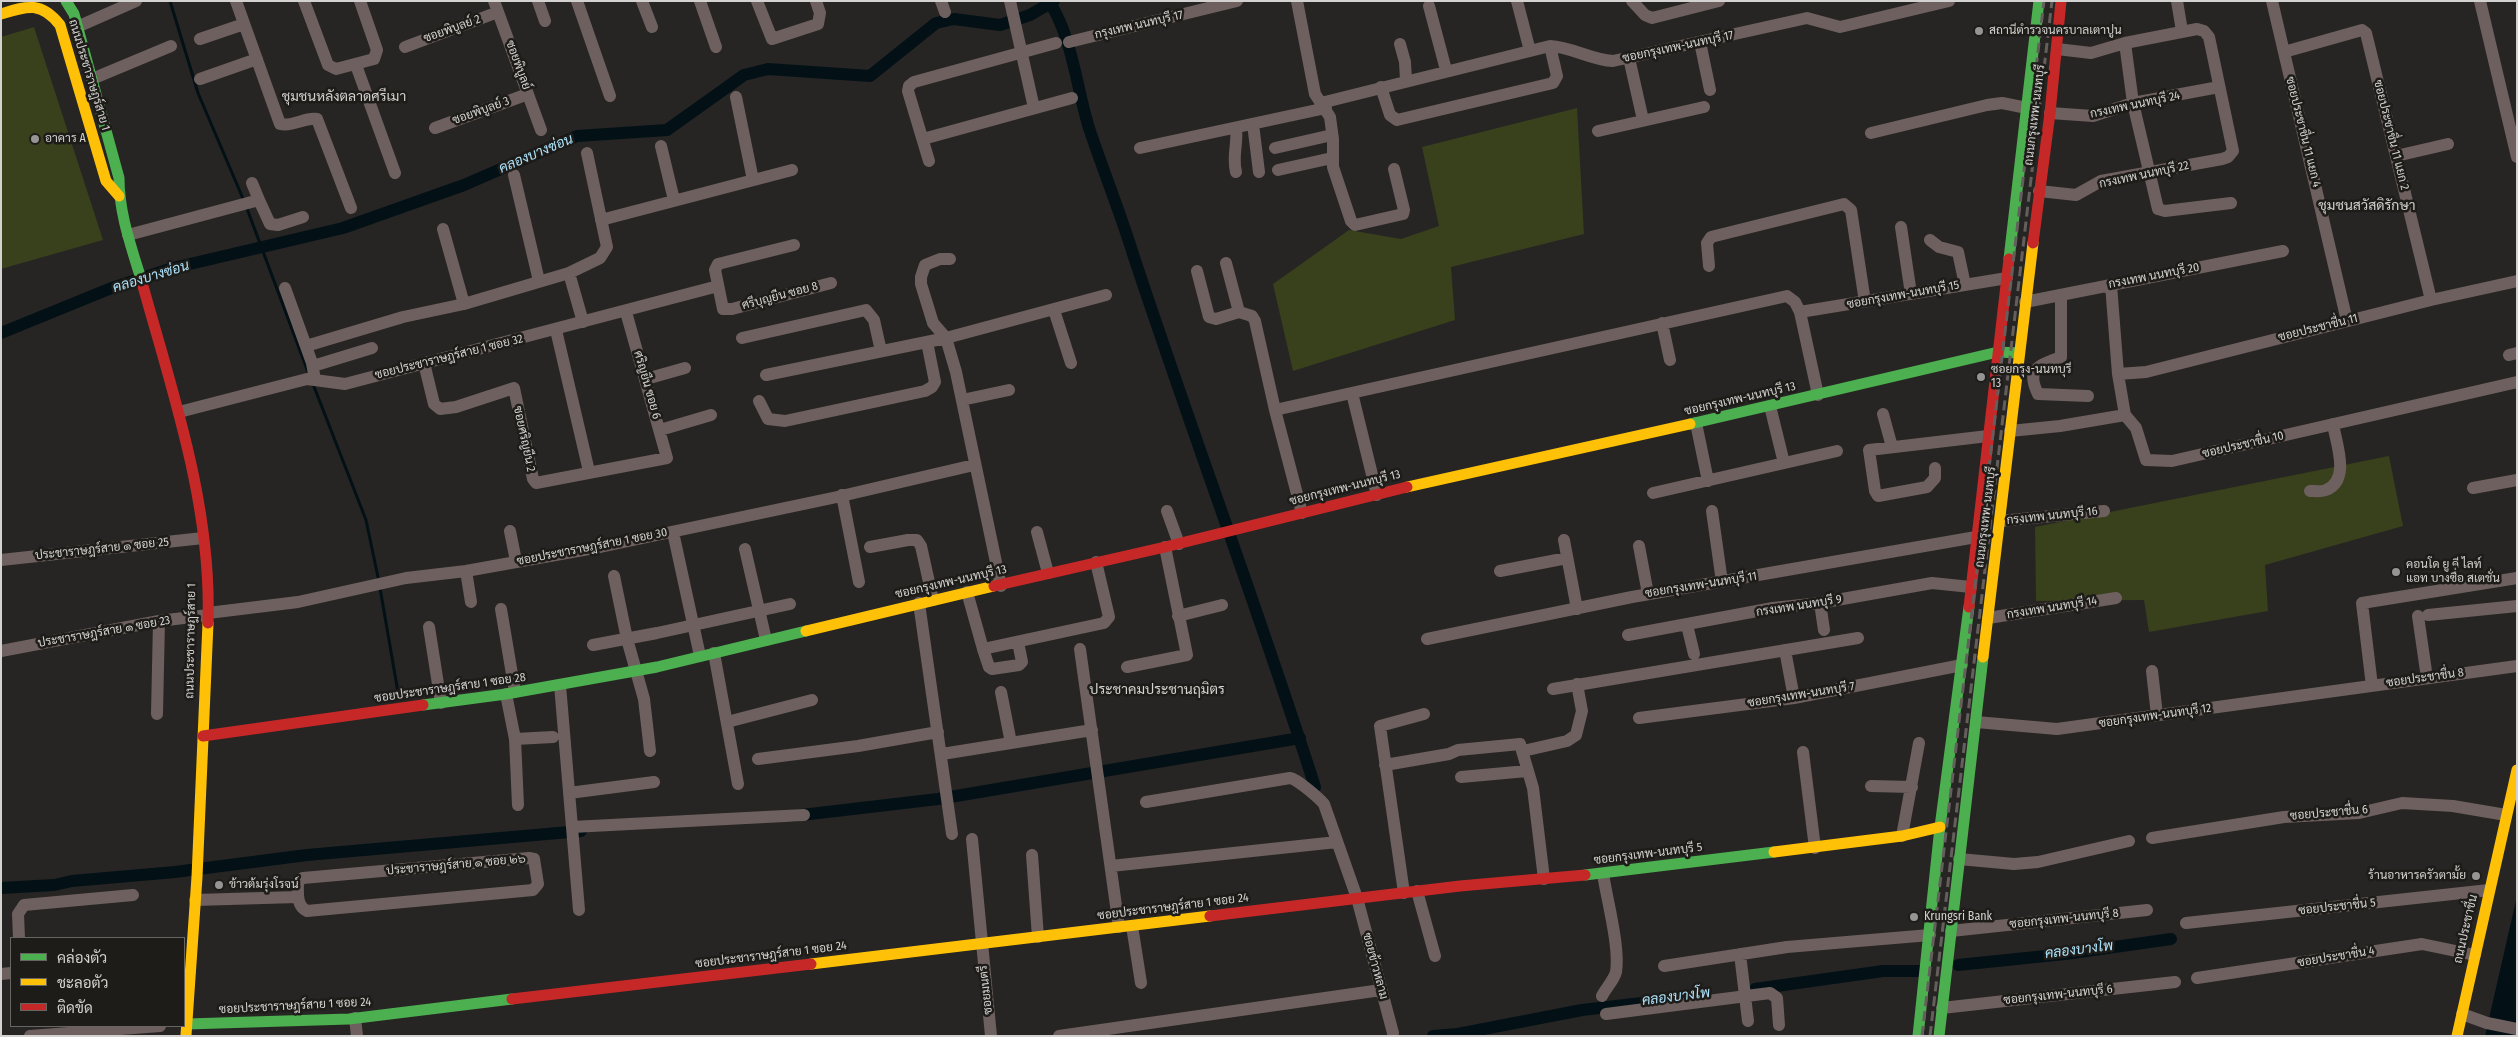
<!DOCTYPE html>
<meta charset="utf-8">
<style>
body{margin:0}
#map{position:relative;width:2518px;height:1037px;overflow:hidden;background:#262523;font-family:"Fira Sans Condensed",Sarabun,sans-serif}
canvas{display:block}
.frame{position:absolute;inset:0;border:2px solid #d3d2d0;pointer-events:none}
.legend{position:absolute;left:10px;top:937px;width:175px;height:90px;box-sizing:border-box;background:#1e1c19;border:1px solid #666562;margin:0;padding:6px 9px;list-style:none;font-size:15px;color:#d3d2d0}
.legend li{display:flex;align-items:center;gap:10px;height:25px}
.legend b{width:25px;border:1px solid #666562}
</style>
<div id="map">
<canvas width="2518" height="1037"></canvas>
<div class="frame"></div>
<ul class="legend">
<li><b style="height:6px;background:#4caf50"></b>คล่องตัว</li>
<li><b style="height:6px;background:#ffc107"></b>ชะลอตัว</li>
<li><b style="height:6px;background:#c62828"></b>ติดขัด</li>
</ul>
</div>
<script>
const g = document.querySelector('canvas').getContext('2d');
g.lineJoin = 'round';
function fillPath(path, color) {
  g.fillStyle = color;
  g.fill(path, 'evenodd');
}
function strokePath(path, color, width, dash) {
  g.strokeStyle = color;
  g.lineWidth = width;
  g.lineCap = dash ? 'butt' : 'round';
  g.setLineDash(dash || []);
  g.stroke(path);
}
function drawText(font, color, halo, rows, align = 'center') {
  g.font = font + ' "Fira Sans Condensed",Sarabun,sans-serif';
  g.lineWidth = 5;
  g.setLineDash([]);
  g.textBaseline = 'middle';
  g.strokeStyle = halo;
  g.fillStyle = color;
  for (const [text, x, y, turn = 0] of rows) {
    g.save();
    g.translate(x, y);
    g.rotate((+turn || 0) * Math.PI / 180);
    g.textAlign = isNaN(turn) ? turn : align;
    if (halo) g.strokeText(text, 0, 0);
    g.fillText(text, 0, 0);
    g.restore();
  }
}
fillPath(new Path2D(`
 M34,27L103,240L1,269V37Z
 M1577,108L1584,234L1451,267L1455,320L1293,371L1273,284L1349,230L1401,239L1439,226L1422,147Z
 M2389,456L2403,526L2265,565L2268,611L2149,632L2144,600L2036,601L2035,527Z`), '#38401c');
fillPath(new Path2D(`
 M2517,896V1036H2485Z`), '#031117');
strokePath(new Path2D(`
 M170,1L198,93L244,201
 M246,206L308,372
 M313,384L366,520L379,582
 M380,588L399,698`), '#031117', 3);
strokePath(new Path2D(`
 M1049,1C1073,39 1076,86 1089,128C1103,170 1120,212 1133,254C1192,433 1258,608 1315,787
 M1,333L109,289L173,268L343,228L464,185L577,136L667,130L744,75L768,69L870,76L936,23L954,19L1000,25L1030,15L1054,1
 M793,816L938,799L1300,738
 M1,888L54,885L72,881L175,872L307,855L581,831
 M1958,965L2065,954L2171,939
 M1755,989L1883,971H1921
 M1433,1036L1458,1034L1582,1010L1676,999`), '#031117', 12);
strokePath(new Path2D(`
 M236,1L280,124C294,127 304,117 317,119L351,208
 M304,1L328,65L336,69L374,59L377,50L360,1
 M494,1L541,130
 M538,1L545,21
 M577,1L610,96
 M642,1L652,27
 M700,1L716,47
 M757,1L772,39L818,24L820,13L816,1
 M941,1L945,12
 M1010,1L1034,108
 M1297,1L1315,94L1330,117L1333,139V167L1351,221L1355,225L1403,214L1404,210L1394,169
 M1517,1L1530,51
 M1632,1L1645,15L1652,18L1719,1
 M2177,1L2182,31
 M2272,1L2347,321
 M2480,1L2517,157
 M1429,6L1446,70
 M77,27L136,1
 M200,39L244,24
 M1069,42L1237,1
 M1700,42L1710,90
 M2125,43L2133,103L2158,209L2165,211L2231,203
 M1400,44L1405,62L1406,80
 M405,47L498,12
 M2284,52L2362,30L2366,33L2431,300
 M1629,58L1643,120
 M356,65L395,173
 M92,79L171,46
 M200,79L257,59
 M1381,87L1390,115L1397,120L1553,83L1557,76L1550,46
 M736,97L753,180
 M1321,103L1550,46C1572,47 1591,60 1613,61L1807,18L1840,27L1949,1
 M2050,113L2093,116L2133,103L2219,87
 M1253,124L1259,172
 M435,128L528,94
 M1236,128C1238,144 1232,156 1236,172
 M1598,131L1704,107
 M1871,133L1987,105L2002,103L2027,108
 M923,139L1072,98
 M661,146L674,200
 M1140,148L1326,108
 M1275,148L1332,135
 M2396,156L2448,144
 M929,161L908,91L909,86L914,82L1056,43
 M1278,170L1332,158
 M514,175L539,281
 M252,183L259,200
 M2039,191L2076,195L2101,181L2222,159L2228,157L2233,151L2209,37L2204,31L2197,29L2125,43L2091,53L2057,49
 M601,220L792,170
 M1901,227L1911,294
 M443,229L464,304
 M128,235L259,200L270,224L278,225L303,217
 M1930,240L1939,247L1958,252L1965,285
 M794,245L718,264L715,270L723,309H732L831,283
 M950,259H940L925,265L921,277V284L933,323L946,338L956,372L1001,586
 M1226,263L1239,312L1252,316L1255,321L1275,410
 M1709,266L1707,243L1711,237L1844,204L1851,210L1865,302
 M1197,271L1209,317L1216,319L1239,312
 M569,273L583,322
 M2111,285L2118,374L2125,415L2136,428L2146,460L2172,461L2517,382
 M285,288L312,363L315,380
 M2061,295V357C2040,365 2025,368 2038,394L2088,396
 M2025,302L2283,251
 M1054,310L1071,363
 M1800,312L2007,278
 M1662,323L1670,360
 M556,330L588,467
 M742,338L866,310L874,320L881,351
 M306,346L403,317L464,304L569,273L600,258L607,247L587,153
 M2509,355L2517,353
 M424,363L434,404L440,409L456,407L514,388L533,479L536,483L667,458L626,312
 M313,366L372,348
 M2118,374L2146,372L2431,300L2517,281
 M766,375L946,338L1106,295
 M646,379L685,368
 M1352,393L1377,495
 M962,400L1009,390
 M759,401L768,419L785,421L925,391L932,387L935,382L927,342
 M1770,406L1784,463
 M179,412L307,379L345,384L718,286
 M1883,414L1892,447
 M1696,423L1708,481
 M660,430L711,415
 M2010,431L2060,426L2125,415
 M1935,468V478L1927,487L1878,496L1875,491L1869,450L1988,436
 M2473,488L2517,480
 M2310,491C2315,491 2322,492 2326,490C2351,480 2336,443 2333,424
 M1653,493L1837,451
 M842,495L859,582
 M1167,511L1179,544
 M1712,511L1722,582
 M1302,513L1275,410L1787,296L1795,302L1800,312L1818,395
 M2000,521L2104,511
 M510,531L516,561
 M673,532L700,656
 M1037,532L1048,573
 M1564,540L1577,609
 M1639,546L1648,594
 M870,547L908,540H917L921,546L933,600
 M745,549L766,640
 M1,560L203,538
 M466,571L471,602
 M1500,571L1567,558
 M614,576L627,639L644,699L650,751
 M967,592L983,649L1104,623L1109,617L1096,562
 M919,603L952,834
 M1820,603L1824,630
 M501,609L515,692
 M208,613L298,602L406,578L466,571L600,547L837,497L974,465
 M2428,615L2517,606
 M1178,616L1222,605
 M2418,616L2427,678
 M1988,618L2116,598
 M1687,625L1694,654
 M429,627L441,703
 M1628,635L1773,608L1820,603L1932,583L1971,587
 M1427,639L1632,597L1976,537
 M593,645L657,633L790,604
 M983,649L989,667L992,669L1019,665L1022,662L1018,642
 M1080,649L1119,927
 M1785,650L1794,698
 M1,651L159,621L208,615
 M714,653L738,784
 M1127,667L1187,655L1165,547
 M2152,671L2157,715
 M560,685L579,910
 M2372,686L2362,603L2517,578
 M1553,689L1858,638
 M1001,692L1011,743
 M506,694L515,739L553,737
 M157,714L159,621
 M1639,718L1794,698L1962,665
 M727,722L812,700
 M1976,722L2057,729L2517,666
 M515,739L518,805
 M1523,751L1567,741L1576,735L1582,711L1577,684
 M1803,752L1815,848
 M942,754L1092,730
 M758,759L858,746L938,732
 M1385,765L1449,754L1458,750L1520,744L1533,788L1544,879
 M1461,777L1527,771
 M1871,786L1912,787
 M569,793L654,782
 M1146,802L1290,778C1297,779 1319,798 1324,804L1357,898L1393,1033
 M572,827L804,815
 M1902,836L1919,743
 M2152,838L2284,817L2359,813L2402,803L2453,806L2506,815
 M972,839L991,1036
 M1032,855L1038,937
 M529,858L534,859L538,884L533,890L307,911C296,906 298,892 298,881L303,878Z
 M1959,859L2014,864L2038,862L2129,841
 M1111,866L1337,842
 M1417,891L1435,956
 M1404,893L1380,726L1424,714
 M195,900L298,897
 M2186,923L2489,890
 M1132,926L1141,983
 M1951,931L2147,910
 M19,938L18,914L24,905L133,895
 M1740,954L1748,1021
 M1664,966L1787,947L1930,935
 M1,974L11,973
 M2197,978L2422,944L2475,955
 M1602,996C1606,988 1614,980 1616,972C1620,947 1607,900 1603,874
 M1942,1008L2175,982
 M1606,1014L1770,993L1777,998L1779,1025
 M2462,1014L2487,1023L2517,1029
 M355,1018L357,1036
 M30,1036L160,1026
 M1059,1036L1381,990`), '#6e605e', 12);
strokePath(new Path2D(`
 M66,1L74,14L119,178C119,213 131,246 141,279
 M2009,259L2039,1
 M1690,424L1998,352L2019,353
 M423,705L506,694L657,667L806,631
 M1585,875L1774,852
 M187,1024L349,1019L512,999
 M1918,1036L1940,827L1969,607
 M1939,1036L1983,657`), '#4caf50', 11);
strokePath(new Path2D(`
 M1,14C27,6 41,1 60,25L106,181L119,196
 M1407,487L1690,424
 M806,631L994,586
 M1983,657L2033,243
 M1774,852L1902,836L1940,827
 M811,964L1210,916
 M186,1035L197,877L208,623
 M2457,1036L2517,770`), '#ffc107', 11);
strokePath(new Path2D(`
 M2033,243L2050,113L2061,1
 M141,279C172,391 212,505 208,623
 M994,586L1165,547L1407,487
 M1969,607L2009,259
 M203,736L423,705
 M1210,916L1460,886L1585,875
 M512,999L811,964`), '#c62828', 11);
strokePath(new Path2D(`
 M1922,1036L2044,1
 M1930,1036L2052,1`), '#645e5c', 3, [10, 5]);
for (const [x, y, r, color] of [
 [1979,31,5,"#969593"],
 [35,139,5,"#969593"],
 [1981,377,5,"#969593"],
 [2396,572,5,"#969593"],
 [2476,876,5,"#969593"],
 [219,885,5,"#969593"],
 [1914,917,5,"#969593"]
]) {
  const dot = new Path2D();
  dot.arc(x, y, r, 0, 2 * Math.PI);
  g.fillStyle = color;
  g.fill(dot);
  strokePath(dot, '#1e1c19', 2);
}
drawText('12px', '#d3d2d0', '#1e1c19', [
 ["กรุงเทพ นนทบุรี 17",1139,25,-13],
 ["ซอยพิบูลย์ 2",452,29,-20],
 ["ซอยกรุงเทพ-นนทบุรี 17",1678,47,-12],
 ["ซอยพิบูลย์",518,65,70],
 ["ถนนประชาราษฎร์สาย 1",89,75,73],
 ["กรงเทพ นนทบุรี 24",2135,105,-12],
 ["ซอยพิบูลย์ 3",481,111,-20],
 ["ถนนกรุงเทพ-นนทบุรี",2035,115,-83],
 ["ซอยประชาชื่น 11 แยก 4",2303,132,76],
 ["ซอยประชาชื่น 11 แยก 2",2391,135,76],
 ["กรงเทพ นนทบุรี 22",2144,175,-12],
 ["กรงเทพ นนทบุรี 20",2154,276,-11],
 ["ซอยกรุงเทพ-นนทบุรี 15",1903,295,-10],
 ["ศรีบุญยืน ซอย 8",780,296,-15],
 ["ซอยประชาชื่น 11",2318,328,-14],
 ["ซอยประชาราษฎร์สาย 1 ซอย 32",449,357,-14],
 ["ศริญยืน ซอย 6",647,385,74],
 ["ซอยกรุงเทพ-นนทบุรี 13",1740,399,-13],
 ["ซอยศริญยืน 2",524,439,78],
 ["ซอยประชาชื่น 10",2243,445,-13],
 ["ซอยกรุงเทพ-นนทบุรี 13",1345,488,-14],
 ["กรงเทพ นนทบุรี 16",2052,516,-6],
 ["ถนนกรุงเทพ-นนทบุรี",1986,517,-83],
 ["ซอยประชาราษฎร์สาย 1 ซอย 30",592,547,-11],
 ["ประชาราษฎร์สาย ๑ ซอย 25",102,549,-6],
 ["ซอยกรุงเทพ-นนทบุรี 13",951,582,-13],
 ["ซอยกรุงเทพ-นนทบุรี 11",1701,585,-9],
 ["กรงเทพ นนทบุรี 9",1799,606,-9],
 ["กรงเทพ นนทบุรี 14",2052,608,-9],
 ["ประชาราษฎร์สาย ๑ ซอย 23",104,632,-10],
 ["ถนนประชาราษฎร์สาย 1",191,641,-89],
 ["ซอยประชาชื่น 8",2425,678,-8],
 ["ซอยประชาราษฎร์สาย 1 ซอย 28",450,688,-8],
 ["ซอยกรุงเทพ-นนทบุรี 7",1801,695,-9],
 ["ซอยกรุงเทพ-นนทบุรี 12",2155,716,-8],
 ["ซอยประชาชื่น 6",2329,813,-5],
 ["ซอยกรุงเทพ-นนทบุรี 5",1648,854,-7],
 ["ประชาราษฎร์สาย ๑ ซอย ๒๖",456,865,-5],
 ["ซอยประชาราษฎร์สาย 1 ซอย 24",1173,907,-7],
 ["ซอยประชาชื่น 5",2337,907,-6],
 ["ซอยกรุงเทพ-นนทบุรี 8",2064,919,-6],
 ["ถนนประชาชื่น",2466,929,-77],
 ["ซอยประชาราษฎร์สาย 1 ซอย 24",771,955,-7],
 ["ซอยประชาชื่น 4",2336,957,-9],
 ["ซอยข้าวหลาม",1375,966,75],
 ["ซอยมนตรี",986,990,-96],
 ["ซอยกรุงเทพ-นนทบุรี 6",2058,995,-6],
 ["ซอยประชาราษฎร์สาย 1 ซอย 24",295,1006,-3]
]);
drawText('12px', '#d3d2d0', '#1e1c19', [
 ["สถานีตำรวจนครบาลเตาปูน",1989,31],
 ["อาคาร A",45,139],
 ["ซอยกรุง-นนทบุรี",1991,370],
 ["13",1991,384],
 ["คอนโด ยู ดี ไลท์",2406,565],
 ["แอท บางซื่อ สเตชั่น",2406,579],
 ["ร้านอาหารครัวตามั้ย",2466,876,"right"],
 ["ข้าวต้มรุ่งโรจน์",229,885],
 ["Krungsri Bank",1924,917]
], 'left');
drawText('14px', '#d3d2d0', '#1e1c19', [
 ["ชุมชนหลังตลาดศรีเมา",344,97],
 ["ชุมชนสวัสดิรักษา",2367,206],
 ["ประชาคมประชานฤมิตร",1157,690]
]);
drawText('italic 14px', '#ade2fa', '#1e1c19', [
 ["คลองบางซ่อน",536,154,-23],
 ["คลองบางซ่อน",151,277,-17],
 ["คลองบางโพ",2079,950,-7],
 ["คลองบางโพ",1676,997,-7]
]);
</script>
